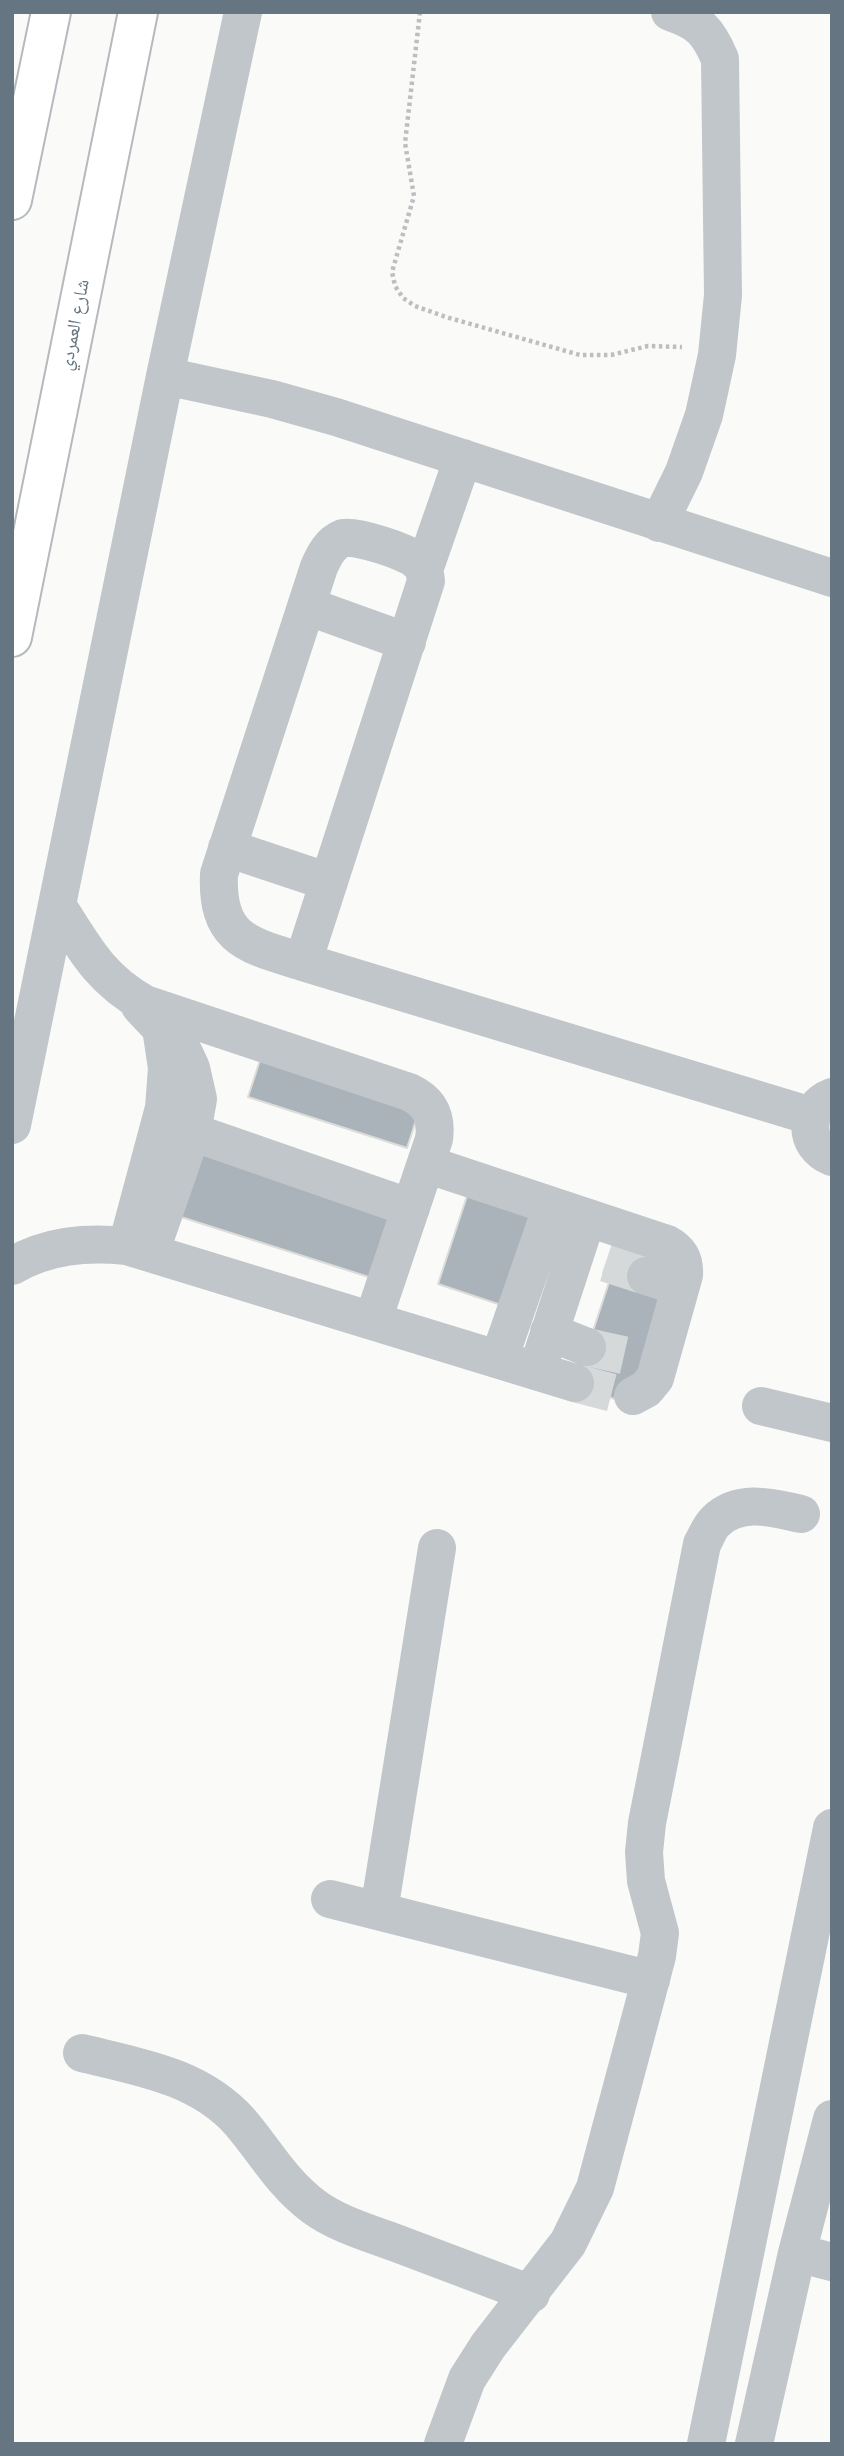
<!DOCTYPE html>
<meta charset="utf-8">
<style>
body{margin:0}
#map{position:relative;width:844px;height:2456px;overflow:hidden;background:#fafaf8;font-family:Helvetica,sans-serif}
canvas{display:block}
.frame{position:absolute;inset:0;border:14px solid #667582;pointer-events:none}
</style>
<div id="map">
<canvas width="844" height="2456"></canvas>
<div class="frame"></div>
</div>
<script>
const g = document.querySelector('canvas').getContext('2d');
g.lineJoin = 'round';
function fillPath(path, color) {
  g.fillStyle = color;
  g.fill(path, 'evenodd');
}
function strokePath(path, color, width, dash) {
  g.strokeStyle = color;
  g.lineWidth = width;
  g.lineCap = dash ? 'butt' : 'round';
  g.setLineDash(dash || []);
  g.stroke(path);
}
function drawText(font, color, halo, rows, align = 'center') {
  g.font = font + ' Helvetica,"Noto Naskh Arabic",sans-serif';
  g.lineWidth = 7;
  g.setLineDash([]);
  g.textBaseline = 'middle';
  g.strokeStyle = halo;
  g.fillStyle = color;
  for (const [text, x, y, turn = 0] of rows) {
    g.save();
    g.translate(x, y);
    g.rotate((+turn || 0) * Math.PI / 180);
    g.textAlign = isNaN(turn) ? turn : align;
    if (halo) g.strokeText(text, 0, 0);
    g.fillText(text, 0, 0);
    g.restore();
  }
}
const building = new Path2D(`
 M262,1054L421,1105L407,1148L248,1097Z
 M203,1148L397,1209L375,1279L181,1217Z
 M467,1196L537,1219L507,1307L438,1284Z
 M616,1235L656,1248L643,1286L603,1273Z
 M611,1276L666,1294L630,1404L575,1386Z`);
fillPath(building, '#aab3b9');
strokePath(building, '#dcdcda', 2);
strokePath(new Path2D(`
 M606,1263L646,1276
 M587,1347L645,1360
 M575,1383L617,1394L633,1396`), '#d5d9da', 38, [38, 19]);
const major = new Path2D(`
 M12,200L51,12
 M12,637L138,12`);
strokePath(major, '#b5babe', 42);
strokePath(new Path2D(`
 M420,12L405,143L414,196L392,272L395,286L403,298L415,306L446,317L580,355H611L648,346L682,347`), '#bcbfc2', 4.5, [3.5, 3.5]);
strokePath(new Path2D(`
 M165,376L272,399L336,417L832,578
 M659,523L684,472L704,415L717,355L723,295L720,59C708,31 700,22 670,12
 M424,570L463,458
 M307,606L407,642
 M227,848L329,882
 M57,905C84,948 100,979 145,1004L409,1092C430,1102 437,1117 434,1139L373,1320
 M303,962L426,581C425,573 424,566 417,561C408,552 356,535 343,538C330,543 324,556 319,567L219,874C216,940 248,945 303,962L811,1116
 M140,1006L184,1053L191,1068L198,1099L192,1132L150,1253
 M832,1097C803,1108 803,1146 832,1157
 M12,1125L165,376L243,12
 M192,1132L411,1208
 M426,1164L667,1244C680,1251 685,1260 684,1275L655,1378L646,1389L633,1396
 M127,1246L164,1108L167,1068L161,1028
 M12,1266C48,1245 86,1242 127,1246L575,1383
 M646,1276L680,1287
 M549,1332L587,1347
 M499,1359L552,1206
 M537,1371L587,1218
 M761,1406L832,1423
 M330,1899L651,1980
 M379,1911L437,1548
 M82,2053C139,2067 199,2076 240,2122C265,2151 282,2183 313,2206C337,2224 369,2233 396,2243C441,2260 486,2277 531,2294
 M797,2253L832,2262
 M443,2444L467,2379L488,2346L568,2243L595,2188L657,1956L660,1933L646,1881L644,1852L647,1823L702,1544C706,1537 710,1526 716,1521C740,1498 773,1508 801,1514
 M706,2444L832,1828
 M754,2444L797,2253L832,2119`), '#c1c6ca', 38);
strokePath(major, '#fff', 38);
drawText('19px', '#667582', '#fff', [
 ["شارع العمردي",75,325,-79]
]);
</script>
